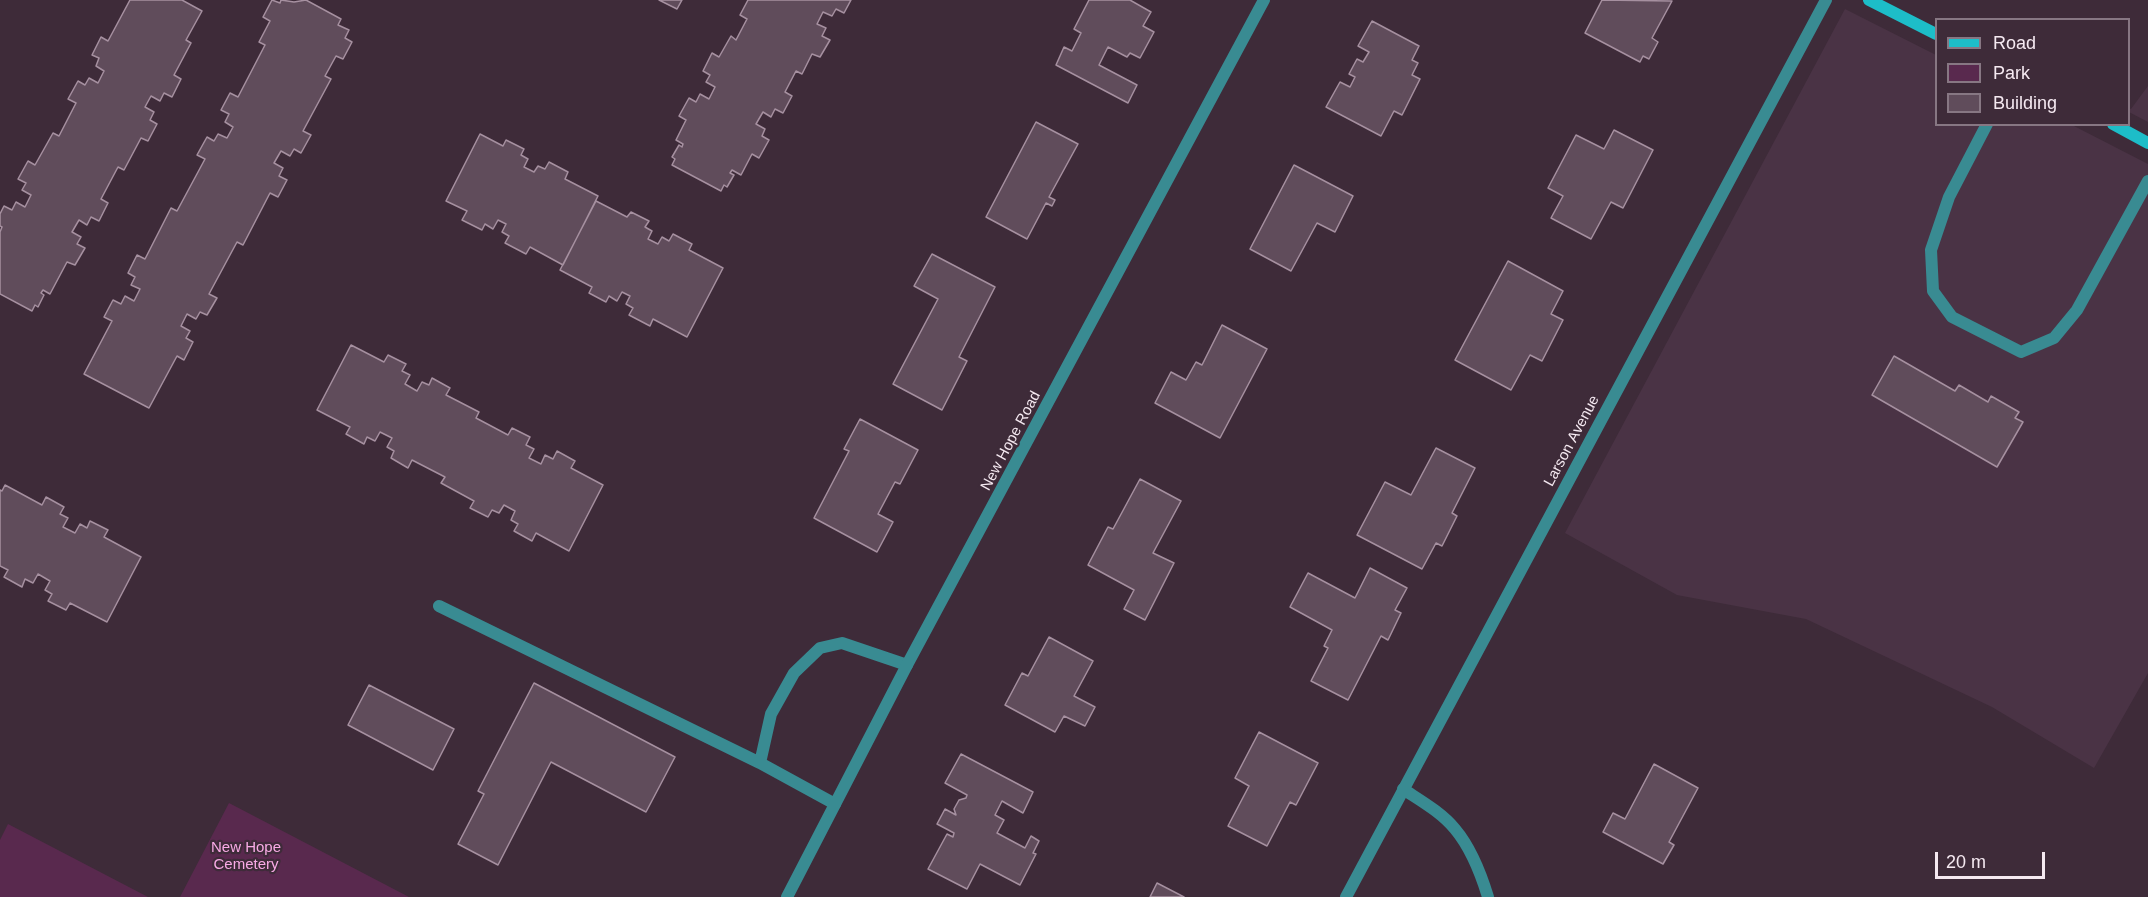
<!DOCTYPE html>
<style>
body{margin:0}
#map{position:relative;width:2148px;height:897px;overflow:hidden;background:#3e2b39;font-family:Helvetica,sans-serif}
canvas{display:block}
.legend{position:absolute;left:1935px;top:18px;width:195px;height:108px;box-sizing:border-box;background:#3e2b39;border:2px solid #877783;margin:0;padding:8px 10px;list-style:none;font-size:18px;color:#f5e9f1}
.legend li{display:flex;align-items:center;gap:12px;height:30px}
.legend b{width:30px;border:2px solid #877783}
.scale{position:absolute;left:1935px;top:852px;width:110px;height:27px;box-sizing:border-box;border:3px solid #f5e9f1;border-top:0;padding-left:8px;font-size:18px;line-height:21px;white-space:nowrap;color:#f5e9f1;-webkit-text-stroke:4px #3e2b39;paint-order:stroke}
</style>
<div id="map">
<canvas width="2148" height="897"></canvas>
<ul class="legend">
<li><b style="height:8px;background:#1dbdc8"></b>Road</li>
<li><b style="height:16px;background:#59294e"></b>Park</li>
<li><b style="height:16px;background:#604c5b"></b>Building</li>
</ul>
<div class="scale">20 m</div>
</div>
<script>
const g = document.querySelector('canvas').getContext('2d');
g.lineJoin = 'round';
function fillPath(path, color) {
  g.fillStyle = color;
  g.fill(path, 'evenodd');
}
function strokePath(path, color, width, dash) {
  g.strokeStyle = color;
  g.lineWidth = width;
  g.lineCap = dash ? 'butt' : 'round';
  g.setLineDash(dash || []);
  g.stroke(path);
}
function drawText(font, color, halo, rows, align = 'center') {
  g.font = font + ' Helvetica,sans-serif';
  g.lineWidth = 4.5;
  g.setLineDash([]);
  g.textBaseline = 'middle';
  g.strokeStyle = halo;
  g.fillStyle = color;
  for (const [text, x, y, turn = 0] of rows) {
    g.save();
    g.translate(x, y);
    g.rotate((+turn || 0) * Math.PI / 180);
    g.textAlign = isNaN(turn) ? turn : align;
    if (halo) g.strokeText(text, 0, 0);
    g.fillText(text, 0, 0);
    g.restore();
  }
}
fillPath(new Path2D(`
 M1845,9L1936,55V124L2072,125L2148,164V673L2094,768L1992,707L1806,619L1677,595L1565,533Z
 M2148,86V122L2129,112L2128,108L2131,109Z`), '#4a3345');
fillPath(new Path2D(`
 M229,803L409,897H180Z
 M8,824L148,897H0V840Z`), '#59294e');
const building = new Path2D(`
 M130,0H182L202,11L186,40L191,43L174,75L181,79L172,97L164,93L160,101L151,96L145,107L154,112L150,120L157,124L148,141L141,138L124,170L118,167L101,199L108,203L99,221L91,217L87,225L79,220L72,232L81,237L77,244L85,248L75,265L67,262L50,294L43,290L41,293L44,295L38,307L35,305L32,311L0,294V232L2,227L0,226V214L4,206L12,210L16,202L25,207L31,195L22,190L26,183L18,179L28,161L35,165L53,133L59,136L76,103L68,99L78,81L85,85L89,78L98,83L104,71L96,66L99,58L92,55L101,37L108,41Z
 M272,0L280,3L281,0L294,2L306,0L341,19L338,25L349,30L345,38L352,42L343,59L336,56L325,76L331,79L303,131L311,135L301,153L294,149L290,156L281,151L274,163L283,168L279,176L287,180L278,197L270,193L243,245L237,242L209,294L217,298L207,315L200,312L196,319L187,314L181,326L190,331L186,338L193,342L184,360L177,356L149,408L84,374L112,321L104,317L113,300L121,304L125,296L134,301L140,289L131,285L135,277L128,273L137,255L145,259L171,208L177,211L205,159L197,155L207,137L214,141L218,134L227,138L233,127L225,122L229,114L221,110L230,93L238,97L265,45L259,42L270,21L263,17Z
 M659,0H682L677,9Z
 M748,0H851L844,13L836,9L832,16L823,12L817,24L826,28L822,36L830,40L820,57L812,54L802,74L796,71L785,92L792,96L783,113L775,109L771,117L763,112L756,124L765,129L762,136L769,140L759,158L752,154L741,175L732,170L730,173L734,175L727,187L724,185L721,191L672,165L675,159L672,157L679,145L682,147L683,144L676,140L686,120L679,116L689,98L696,102L700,94L709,99L715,87L706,82L710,75L703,71L712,53L719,57L731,36L736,40L747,19L740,15Z
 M1089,0H1130L1151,12L1143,26L1154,32L1140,58L1130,53L1127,57L1108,47L1099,65L1137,85L1128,103L1056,65L1064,47L1072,51L1081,33L1074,29Z
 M1602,0L1672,1L1652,38L1658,42L1649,59L1643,56L1640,62L1585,33Z
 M1372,21L1419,46L1412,60L1418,63L1412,75L1420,79L1402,115L1394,111L1381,136L1326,107L1340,82L1350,87L1355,77L1349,74L1357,59L1363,62L1369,52L1358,46Z
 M1036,122L1078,144L1049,197L1055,200L1052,206L1046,203L1027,239L986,217Z
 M1614,130L1653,150L1623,208L1611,202L1591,239L1551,218L1563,196L1548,188L1576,135L1604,149Z
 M480,134L503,146L506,140L524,149L521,155L528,159L524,167L534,172L538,166L545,169L549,162L568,172L565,179L598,196L563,265L530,247L526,254L505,243L509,236L502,232L506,224L498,220L493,229L485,224L482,230L462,220L467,211L446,201Z
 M1294,165L1353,196L1335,232L1317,223L1291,271L1250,249Z
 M596,201L627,217L631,212L649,221L645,227L652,231L648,239L658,244L662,237L669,241L673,234L692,244L689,250L723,268L687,337L653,319L650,326L629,315L633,308L626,304L630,296L622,292L617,301L609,296L606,302L589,293L592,287L560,270Z
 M932,254L995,287L959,357L967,361L942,410L893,384L938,299L914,286Z
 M1508,261L1563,291L1551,314L1563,320L1542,361L1530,355L1511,390L1455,360Z
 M1222,325L1267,349L1220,438L1155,403L1171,372L1186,380L1196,362L1202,365Z
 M351,345L384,362L388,355L406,364L402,371L410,375L405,384L417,391L422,382L429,385L432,378L450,388L446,395L479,412L476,418L508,435L512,428L530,437L526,445L534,449L529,458L541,464L545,455L553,459L557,451L575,461L571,468L603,485L569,551L536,533L532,541L514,531L518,524L511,520L515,511L504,505L499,513L492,510L488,517L470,508L474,501L441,483L445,477L412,460L408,468L391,458L394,451L387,447L392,438L380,432L375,441L367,437L364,444L346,434L350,427L317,410Z
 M1894,356L1955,391L1959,385L1988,402L1991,396L2019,412L2015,418L2023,422L1997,467L1872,395Z
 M860,419L918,450L900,484L895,482L878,514L893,522L877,552L814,518L849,451L844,449Z
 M1436,448L1475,468L1452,513L1457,516L1442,546L1436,543L1422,569L1357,535L1385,482L1411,495Z
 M1140,479L1181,501L1153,553L1174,563L1145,620L1124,609L1134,590L1088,565L1108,527L1113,529Z
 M5,485L42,505L46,497L64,507L60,514L68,518L63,527L75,533L80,524L87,528L90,521L108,530L104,537L141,557L107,622L70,603L66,610L48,601L52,594L45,590L50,581L38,574L33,583L25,579L22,587L4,577L8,570L0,566V490L2,491Z
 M1370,568L1407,588L1395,610L1401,613L1388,640L1381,636L1348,700L1311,681L1328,648L1324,646L1332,630L1290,607L1308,573L1355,598Z
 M1049,637L1093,661L1074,696L1095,707L1085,726L1064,716L1055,732L1005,705L1022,673L1028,676Z
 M534,683L675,757L646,812L551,762L498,865L458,844L484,794L478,791Z
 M369,685L454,729L433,770L348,725Z
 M1259,732L1318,763L1296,805L1290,802L1267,846L1228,826L1249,786L1235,778Z
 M961,754L1033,792L1023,813L1002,801L995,815L1004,820L997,833L1025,848L1031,836L1039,841L1033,853L1036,854L1020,885L980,864L967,889L928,869L947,834L953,837L954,833L937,824L945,809L956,815L954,809L959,800L966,798L967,795L945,783Z
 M1654,764L1698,788L1669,842L1674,845L1663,864L1603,832L1613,813L1625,819Z
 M1157,883L1184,897H1150Z`);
fillPath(building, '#604c5b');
strokePath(building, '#a690a0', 1.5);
strokePath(new Path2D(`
 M1987,124L1949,197L1931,250L1933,291L1952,317L2021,352L2054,338L2077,310L2148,181
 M439,606L760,763L835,804
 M760,763L771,714L794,673L820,648L842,643L907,665
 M1403,789C1421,801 1441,812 1455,829C1471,848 1481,874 1488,897`), '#398b92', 12);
strokePath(new Path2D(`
 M787,897L907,665L1264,0
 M1346,897L1826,0`), '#398b92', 12);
strokePath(new Path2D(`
 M1869,0L1936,34
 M2113,124L2148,143`), '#1dbdc8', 12);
drawText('15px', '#f5e9f1', '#3e2b39', [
 ["New Hope Road",1011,441,-62],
 ["Larson Avenue",1572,441,-62]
]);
drawText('15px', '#f8aae5', '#3e2b39', [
 ["New Hope",246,848],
 ["Cemetery",246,865]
]);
</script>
